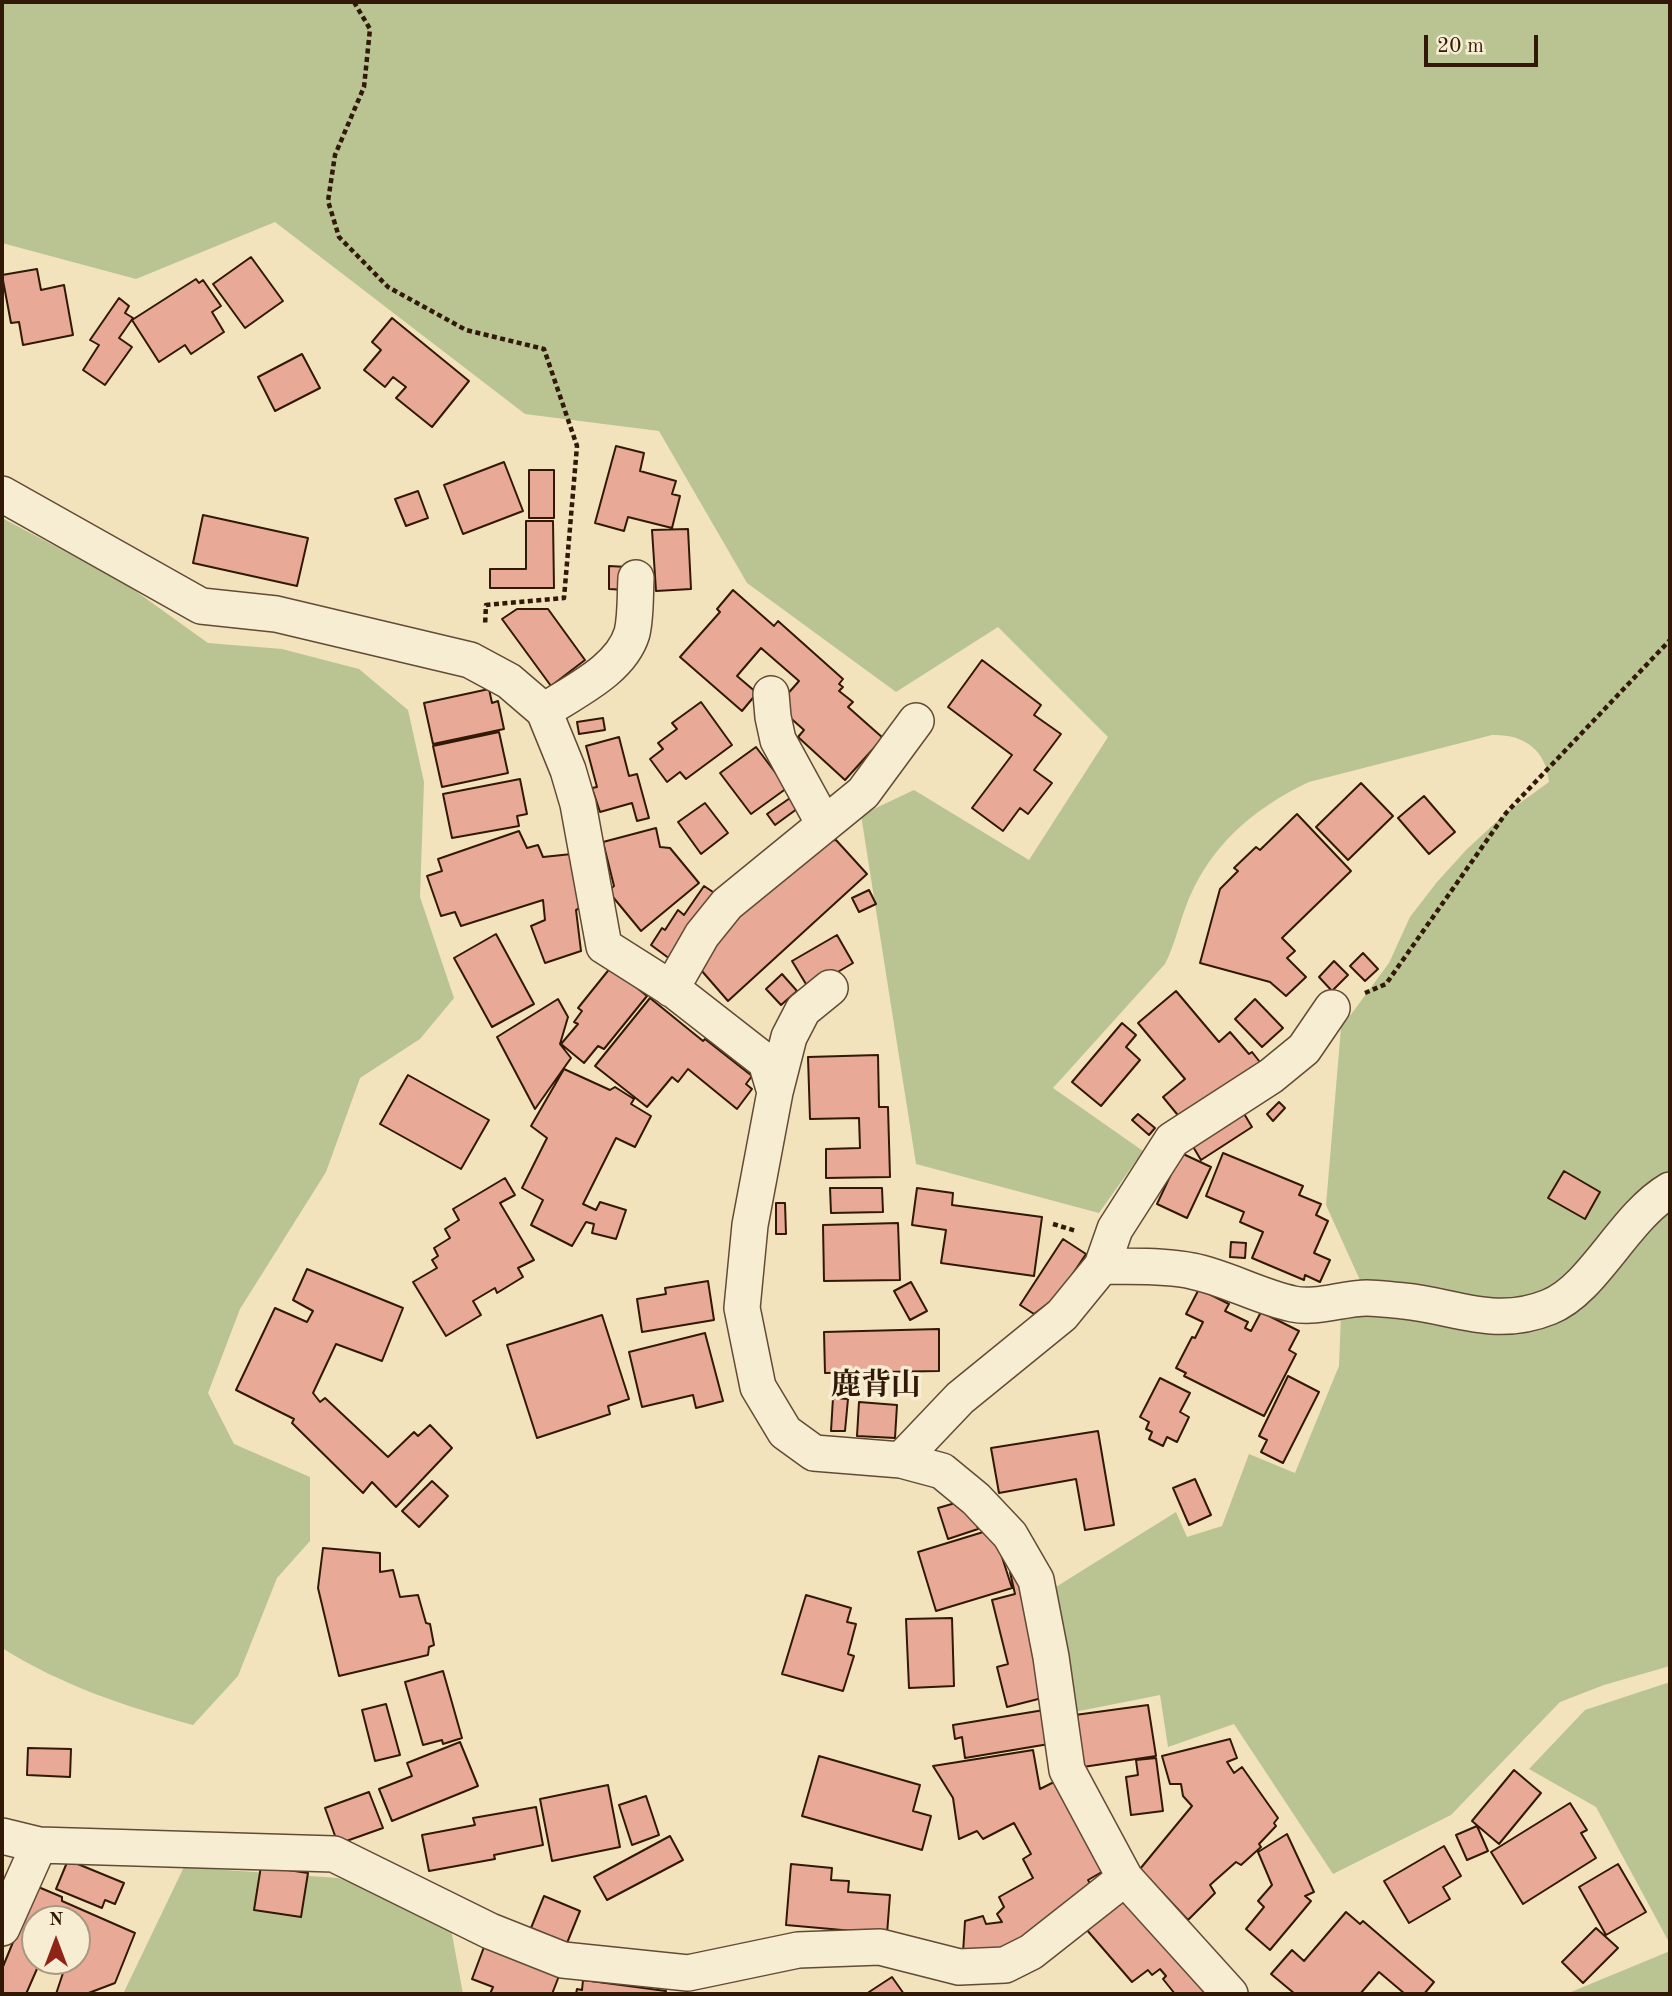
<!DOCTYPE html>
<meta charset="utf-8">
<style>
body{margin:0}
#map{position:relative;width:1672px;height:1996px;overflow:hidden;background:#f2e3bc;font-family:"Old Standard TT",serif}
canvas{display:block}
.frame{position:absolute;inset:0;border:4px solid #321806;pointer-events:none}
.north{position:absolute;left:21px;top:1905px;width:70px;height:70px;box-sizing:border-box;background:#f7edd3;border:2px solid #a89881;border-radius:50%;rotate:0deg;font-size:19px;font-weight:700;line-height:28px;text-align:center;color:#321806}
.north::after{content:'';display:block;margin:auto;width:24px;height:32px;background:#8f2418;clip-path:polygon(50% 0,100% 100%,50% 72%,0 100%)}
.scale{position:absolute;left:1424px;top:35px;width:114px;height:32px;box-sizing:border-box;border:4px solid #321806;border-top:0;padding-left:9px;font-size:21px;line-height:24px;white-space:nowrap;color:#321806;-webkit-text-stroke:5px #f7edd3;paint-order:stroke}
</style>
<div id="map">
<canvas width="1672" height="1996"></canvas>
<div class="frame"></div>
<div class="north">N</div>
<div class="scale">20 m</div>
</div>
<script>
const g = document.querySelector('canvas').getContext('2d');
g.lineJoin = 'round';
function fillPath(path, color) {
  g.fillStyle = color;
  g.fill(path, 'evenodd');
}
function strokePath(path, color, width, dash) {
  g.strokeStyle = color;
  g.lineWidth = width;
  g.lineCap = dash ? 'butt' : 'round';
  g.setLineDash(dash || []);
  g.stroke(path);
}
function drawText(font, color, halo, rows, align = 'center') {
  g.font = font + ' "Old Standard TT","Noto Serif JP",serif';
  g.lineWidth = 7;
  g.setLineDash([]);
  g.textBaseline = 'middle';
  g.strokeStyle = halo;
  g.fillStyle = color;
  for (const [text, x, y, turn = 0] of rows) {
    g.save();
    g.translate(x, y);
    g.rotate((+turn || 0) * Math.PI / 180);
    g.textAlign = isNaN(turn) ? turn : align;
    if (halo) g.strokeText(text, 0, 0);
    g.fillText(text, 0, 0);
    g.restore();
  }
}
fillPath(new Path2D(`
 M2,2H1670V1182L1578,1277L1534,1302L1364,1289L1326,1205L1341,1028L1389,963L1410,917L1437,882L1467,849L1506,813L1549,782C1546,749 1523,734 1492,735L1309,782C1253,808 1206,849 1185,909C1178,928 1174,946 1165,964L1053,1088L1143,1151L1099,1213L916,1164L861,815L914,790L1029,860L1108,737L998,627L896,692L747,583L659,431L525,414L275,222L136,279L2,243Z
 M2,518L123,582L208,643L282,649L359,669L408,710L424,782L420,897L454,998L420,1039L360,1078L326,1172L240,1309L208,1393L234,1444L310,1477V1541L277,1578L238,1676L193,1725C124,1706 63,1686 2,1648Z
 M1670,1201V1666L1604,1685L1560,1702L1451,1815L1333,1874L1234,1724L1168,1747L1160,1695L1069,1713L1051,1590L1176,1512L1187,1537L1222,1526L1249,1454L1295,1473L1339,1366L1341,1315L1364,1310L1517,1327Z
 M1670,1682V1944L1596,1807L1529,1769L1585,1710Z
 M184,1867L338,1878L449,1918L463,1994H123Z
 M1670,1951V1994H1571V1992Z`), '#b9c492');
const building = new Path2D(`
 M251,257L283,301L245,328L213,284Z
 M37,269L41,290L64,285L73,335L23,345L19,322L11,323L2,275Z
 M196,279L199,283L203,280L221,306L212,312L224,332L191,354L185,345L159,362L132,320Z
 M119,298L129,306L125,313L133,318L119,338L132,347L105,385L83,370L99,345L90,340Z
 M392,318L469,381L432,427L396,398L406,387L393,377L385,387L364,370L381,350L372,342Z
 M302,354L320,388L275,411L258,377Z
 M616,446L644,453L640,471L676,481L672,494L680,496L672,528L628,517L624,531L595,523Z
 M504,462L523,511L463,534L444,485Z
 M529,470H554V518H529Z
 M418,491L428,518L406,526L395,499Z
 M203,515L308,538L297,586L193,563Z
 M526,521H553L554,588H490V569H526Z
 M688,529L691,589L656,591L652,530Z
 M609,566L627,567L626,590L609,589Z
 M733,590L774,626L778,621L843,679L839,684L843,687L839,691L853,702L848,707L883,738L845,780L798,737L804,730L777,706L799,681L761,648L737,676L757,693L742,711L680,657L720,612L717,609Z
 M517,609H548L585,660L551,686L502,619Z
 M982,660L1041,705L1034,715L1061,734L1034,770L1052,783L1028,814L1020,808L1003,831L972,808L1012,755L948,707Z
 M489,689L492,703L498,701L504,729L433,744L424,703Z
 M701,702L732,745L686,779L680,772L667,782L650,759L663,749L658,743L677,729L672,723Z
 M603,718L605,730L579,734L577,722Z
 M499,732L508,773L442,787L433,746Z
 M619,737L629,776L637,774L649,818L637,821L632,803L600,812L592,788L597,787L586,746Z
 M756,747L787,788L751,814L720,773Z
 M520,779L527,814L517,816L519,826L452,838L443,794Z
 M1361,783L1393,816L1348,860L1316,827Z
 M793,796L801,806L775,825L767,814Z
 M1424,796L1455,832L1429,854L1398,818Z
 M705,803L728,833L701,854L678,822Z
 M1297,814L1351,871L1282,938L1295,951L1287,958L1306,977L1286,996L1270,982L1200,963L1220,889L1238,871L1234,868L1256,847L1260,850Z
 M656,828L660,847L670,848L699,883L641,931L608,891L614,886L603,842Z
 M519,831L527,848L538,845L543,857L572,854L582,907L576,910L581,951L545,963L531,926L545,920L543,900L461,926L455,912L441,916L427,876L442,871L438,859Z
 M836,840L867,874L728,1001L701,970L724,929L818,841Z
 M704,886L716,894L670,959L651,945L662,928L665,930L678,910L684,915Z
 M869,890L876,904L859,912L852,898Z
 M496,934L534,1004L492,1027L454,958Z
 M837,935L853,963L809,989L792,961Z
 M1363,953L1378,969L1365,981L1350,966Z
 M1334,961L1348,975L1332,991L1319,977Z
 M611,967L647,996L604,1049L598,1046L584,1063L561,1044L578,1024L574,1022L582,1011L578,1008Z
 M782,974L797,991L781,1005L766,989Z
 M1176,991L1219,1042L1230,1032L1249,1054L1252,1052L1263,1066L1181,1119L1163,1097L1185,1079L1138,1023Z
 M650,998L703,1041L705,1039L752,1076L746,1084L752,1089L737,1109L688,1069L678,1082L672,1077L647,1107L595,1066Z
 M558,999L568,1017L560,1044L571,1058L535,1109L497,1037Z
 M1255,999L1283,1028L1262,1047L1235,1019Z
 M1122,1023L1136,1035L1126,1047L1140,1060L1101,1106L1072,1082Z
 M878,1055L879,1107H888L890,1177L826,1178V1149L860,1148L859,1118L810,1119L808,1057Z
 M564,1069L610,1090L615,1087L634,1099L631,1104L651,1116L635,1147L616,1138L583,1204L596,1210L600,1202L626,1210L616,1239L592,1233L594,1224L586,1222L572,1246L531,1225L543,1200L522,1188L547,1138L531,1126Z
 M408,1075L489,1120L461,1169L380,1124Z
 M1279,1102L1285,1108L1273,1121L1267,1114Z
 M1243,1112L1252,1127L1201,1160L1192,1145Z
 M1138,1114L1155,1128L1149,1135L1132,1120Z
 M1181,1153L1211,1167L1187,1218L1157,1204Z
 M1223,1153L1303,1186L1299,1195L1321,1204L1316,1215L1328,1221L1314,1253L1330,1260L1320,1282L1305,1275L1304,1280L1252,1258L1263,1232L1240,1222L1244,1212L1206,1196Z
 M1564,1171L1600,1192L1585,1219L1548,1198Z
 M505,1178L515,1195L500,1203L534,1260L518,1268L523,1277L497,1293L495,1288L473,1301L481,1315L446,1336L413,1282L437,1268L432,1260L438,1256L434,1248L450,1238L445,1229L459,1220L453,1209Z
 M830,1188H882L883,1212L831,1213Z
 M917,1188L953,1193L952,1205L1042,1217L1034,1276L941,1263L946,1230L912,1225Z
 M776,1203H785L786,1234H776Z
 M898,1223L900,1280L824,1281L823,1225Z
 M1063,1239L1086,1254L1058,1296L1034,1314L1020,1305Z
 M1231,1242L1246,1243L1245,1258L1230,1257Z
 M307,1269L403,1308L382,1361L336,1344L313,1393L320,1402L325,1398L388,1457L414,1432L418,1436L430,1425L452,1448L396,1507L372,1482L363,1493L292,1423L294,1419L236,1390L275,1308L307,1322L313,1311L293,1300Z
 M708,1281L714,1320L642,1332L637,1299L666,1294L665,1288Z
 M911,1282L927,1311L910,1320L894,1291Z
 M1199,1289L1229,1304L1225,1311L1248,1322L1245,1328L1251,1331L1261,1312L1299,1331L1289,1350L1296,1354L1264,1416L1184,1376L1186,1373L1176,1368L1192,1337L1195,1338L1203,1322L1186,1314Z
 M602,1315L629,1399L608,1406L610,1414L537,1438L507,1345Z
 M939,1329V1371L825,1373L824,1332Z
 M705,1333L723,1401L696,1408L693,1395L642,1407L629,1352Z
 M1288,1376L1319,1392L1283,1463L1261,1452L1267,1440L1259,1436Z
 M1160,1378L1190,1393L1180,1412L1189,1417L1177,1442L1167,1437L1163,1446L1149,1439L1152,1432L1146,1429L1149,1422L1140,1417Z
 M833,1398L848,1399L845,1431H831Z
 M859,1402L897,1405L895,1438L857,1436Z
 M1098,1431L1114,1525L1085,1530L1076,1479L999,1493L991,1448Z
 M1195,1479L1211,1515L1189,1525L1173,1488Z
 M432,1481L448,1496L419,1527L402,1511Z
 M969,1499L978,1529L948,1539L938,1508Z
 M993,1529L1012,1588L936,1611L918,1552Z
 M323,1548L380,1553V1572L393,1570L400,1597L418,1595L426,1623L430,1624L434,1645L429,1647L428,1655L339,1676L318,1588Z
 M1016,1571L1046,1697L1007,1707L997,1667L1008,1664L992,1600L1015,1594L1010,1572Z
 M806,1595L851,1608L847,1622L856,1624L848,1654L854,1656L843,1691L782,1674Z
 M952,1618L954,1686L909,1688L906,1619Z
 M443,1671L462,1738L443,1744L442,1740L423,1745L405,1682Z
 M386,1704L400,1755L375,1761L362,1710Z
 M1148,1705L1156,1756L1083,1767L1075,1715Z
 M1050,1709L1055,1743L965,1758L962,1737L955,1739L953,1725Z
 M1230,1739L1237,1758L1227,1762L1234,1773L1242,1767L1278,1818L1274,1823L1276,1826L1259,1844L1261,1847L1241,1865L1236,1862L1210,1885L1215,1893L1188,1920L1140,1869L1192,1806L1183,1796L1181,1784H1170L1162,1756Z
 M460,1742L478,1786L392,1821L379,1789L412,1776L407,1763Z
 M28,1748L71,1749L70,1777L27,1775Z
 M1033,1750L1040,1789L1058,1780L1107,1869L1088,1880L1095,1892L1017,1950L963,1953L965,1921L983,1916L986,1924L1002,1922L997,1914L1004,1907L999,1897L1033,1878L1023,1859L1031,1854L1014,1823L983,1839L977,1831L959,1839L953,1798L933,1766Z
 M819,1756L920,1785L913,1811L931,1816L922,1850L802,1816Z
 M1156,1758L1163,1811L1131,1815L1126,1777L1138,1775L1136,1760Z
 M1514,1770L1541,1793L1499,1844L1472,1821Z
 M608,1785L620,1847L552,1861L540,1799Z
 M369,1792L383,1828L338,1844L325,1808Z
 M646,1796L659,1835L632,1845L619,1805Z
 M1570,1803L1587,1830L1581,1833L1596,1858L1523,1904L1491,1852Z
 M536,1807L543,1845L494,1855L495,1859L429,1871L422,1835L475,1825L473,1818Z
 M1477,1826L1488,1851L1467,1860L1456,1835Z
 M1287,1834L1314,1892L1305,1896L1311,1901L1270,1950L1246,1929L1264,1907L1258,1901L1272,1885L1258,1852Z
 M670,1836L683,1860L607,1900L594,1877Z
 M1444,1846L1461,1876L1443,1887L1450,1899L1409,1923L1384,1881Z
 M68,1860L124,1883L115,1904L105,1900L102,1908L56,1889Z
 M791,1864L832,1868L831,1880L849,1881L848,1892L890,1895L887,1934L786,1925Z
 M1618,1864L1646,1912L1606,1935L1579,1887Z
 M261,1866L308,1873L301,1917L254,1910Z
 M36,1886L62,1897V1901L135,1933L115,1983L86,1994H56L64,1970L40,1962L26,1994H2V1969ZM35,1919H77V1961H35Z
 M1126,1895L1210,1994H1175L1163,1979L1166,1976L1160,1969L1152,1975L1148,1970L1132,1982L1086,1929Z
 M544,1896L580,1911L567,1943L531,1928Z
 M1346,1912L1360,1924L1363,1921L1434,1982L1424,1994H1405L1379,1972L1360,1994H1295L1271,1974L1292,1950L1304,1961Z
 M1596,1928L1618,1948L1583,1983L1562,1962Z
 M484,1947L559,1976L552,1994H490L493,1987L472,1979Z
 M892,1977L904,1994H866Z
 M583,1980L666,1991L665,1994H576L577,1989L582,1990Z`);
fillPath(building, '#e8aa96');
strokePath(building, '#321806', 2);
const street = new Path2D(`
 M2,494L201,606L276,614L470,660L509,681L544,711L568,770L578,804L604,946L675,991L766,1062L775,1092L750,1225L742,1308L758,1387L785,1432L814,1453L901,1460L942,1471L976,1499L1010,1535L1036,1580L1051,1657L1067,1770L1125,1878L1230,1994
 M771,694L773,717L778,740L824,824
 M544,711C574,691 621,670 632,633C636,616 635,596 636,578
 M671,989L702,935L727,904L863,793L916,721
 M775,1092L789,1037L803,1010L830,988
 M1102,1266L1115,1229L1172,1140L1271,1076L1304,1049L1332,1008
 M901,1460L960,1398L1062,1315L1102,1266C1130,1267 1167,1265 1192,1271C1227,1278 1259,1297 1293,1304C1317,1309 1343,1298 1367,1298C1379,1298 1391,1300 1404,1301C1455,1306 1495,1329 1549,1307C1594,1289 1624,1217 1670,1190
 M2,1836L39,1845L334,1854L490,1931L563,1960L688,1973L798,1950L880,1947L959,1967L1005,1965L1031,1952L1125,1878
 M2,1928L39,1845`);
strokePath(street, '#624b34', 38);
strokePath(new Path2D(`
 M354,2L370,29L364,87L335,155L328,201L339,237L388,287L466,330L544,349L577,446L564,598L486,605L485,626
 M1365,993L1386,984L1506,813L1670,640
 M1053,1224L1076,1231`), '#321806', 4.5, [5, 3.5]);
strokePath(street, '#f7edd3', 35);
drawText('bold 30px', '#321806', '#f7edd3', [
 ["鹿背山",876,1386]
]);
</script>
